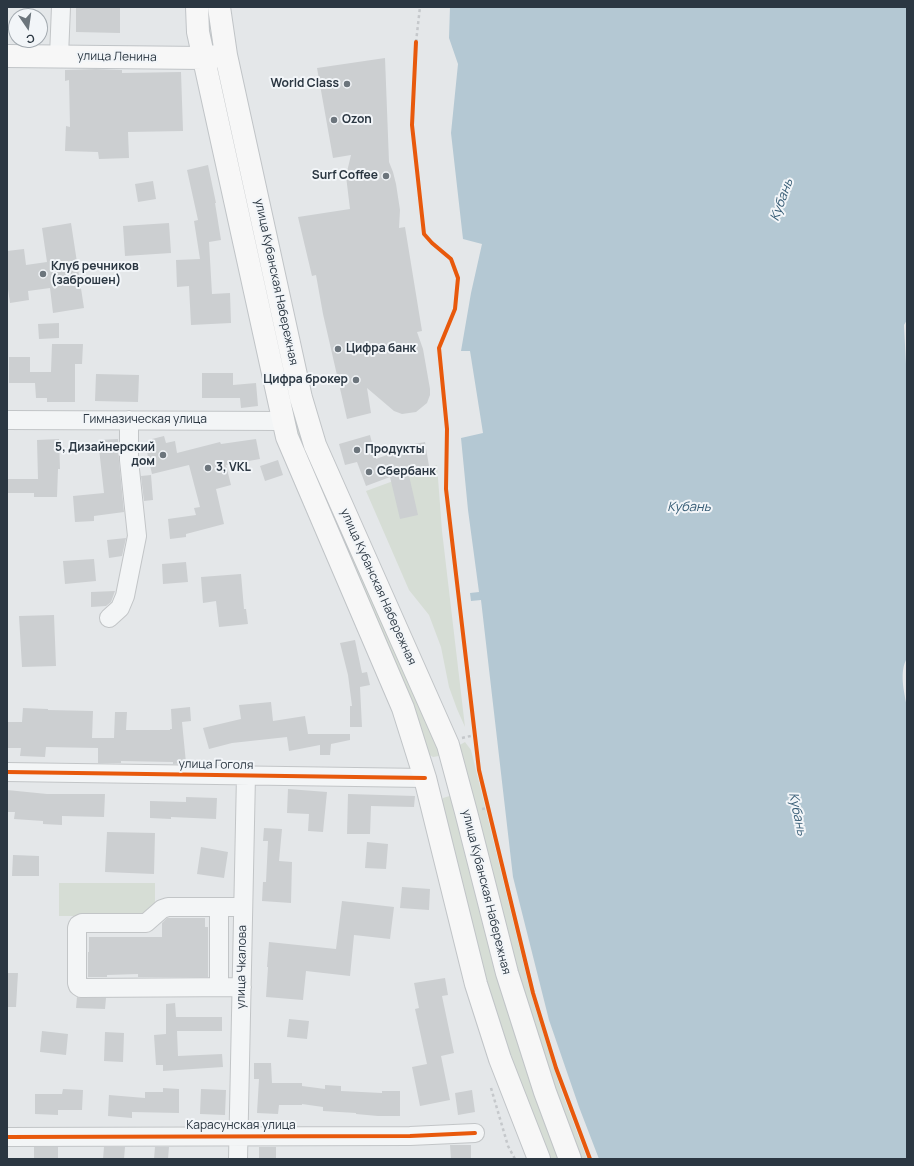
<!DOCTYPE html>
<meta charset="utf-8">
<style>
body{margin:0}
#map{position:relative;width:914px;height:1166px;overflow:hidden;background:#e4e7e9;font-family:Manrope,sans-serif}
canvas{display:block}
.frame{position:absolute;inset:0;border:8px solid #2b3742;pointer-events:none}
.north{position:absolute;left:8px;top:8px;width:40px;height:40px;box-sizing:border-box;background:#f2f5f8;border:1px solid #a2a9af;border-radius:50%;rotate:167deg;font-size:11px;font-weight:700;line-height:16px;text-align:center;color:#2b3742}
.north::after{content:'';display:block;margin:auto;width:14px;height:18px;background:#6c757c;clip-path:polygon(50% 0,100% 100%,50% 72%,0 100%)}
</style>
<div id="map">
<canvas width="914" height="1166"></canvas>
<div class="frame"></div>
<div class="north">С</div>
</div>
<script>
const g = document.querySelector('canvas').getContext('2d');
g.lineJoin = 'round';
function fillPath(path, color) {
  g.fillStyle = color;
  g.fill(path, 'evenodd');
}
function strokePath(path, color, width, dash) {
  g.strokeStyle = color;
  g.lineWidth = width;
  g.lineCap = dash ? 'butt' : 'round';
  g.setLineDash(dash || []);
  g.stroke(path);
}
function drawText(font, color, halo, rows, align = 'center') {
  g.font = font + ' Manrope,sans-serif';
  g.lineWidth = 4;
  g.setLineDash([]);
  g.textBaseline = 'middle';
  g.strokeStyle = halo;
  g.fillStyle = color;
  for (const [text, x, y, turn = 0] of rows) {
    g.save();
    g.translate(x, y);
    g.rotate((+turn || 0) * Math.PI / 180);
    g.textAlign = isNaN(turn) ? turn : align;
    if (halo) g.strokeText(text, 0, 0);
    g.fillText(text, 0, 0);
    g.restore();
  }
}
fillPath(new Path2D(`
 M215,68L219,71L244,192L256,222L297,407L441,753L439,756L433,757L428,754L298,441Z
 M437,465L442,531L465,727L457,709L449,687L441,647L429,615L409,590L366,491Z
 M465,742L471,750L531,994L560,1087L587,1159H577L530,1023L458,746Z
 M453,795L563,1159H547L494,1019L442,803L443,798Z
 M59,883H155V906L141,916H59Z`), '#d6ddd5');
fillPath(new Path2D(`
 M450,7H907V320L904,325L907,384V658C899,672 904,691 907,707V1159H599L579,1107L549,1020L513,877L481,600L471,601L470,593L479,592L468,510L461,438L483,433L470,351H461L471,293L482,244L463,239L451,133L458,64L449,38Z`), '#b4c8d3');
fillPath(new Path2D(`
 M76,7H120V33L76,32Z
 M385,58L389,162L393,172L396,184L400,210L399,228L405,227L422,331L417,332L423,349L430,389V395L427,403L416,412L402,414L394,411L367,388L371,413L347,419L323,314L316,275L312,276L298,217L350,209L346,176L351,155L333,158L317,68Z
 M96,69L122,70V73L181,72L183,131L128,132L129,158L99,159L98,152L65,151L66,126L70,127L69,80L65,81V70Z
 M208,165L216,203H215L221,240L209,242L212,294L230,293L231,323L191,325L189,286L177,287L176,260L200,259L194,221L198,220L187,170Z
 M153,181L156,199L138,202L135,184Z
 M71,223L84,308L53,313L50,288L28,291L29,300L10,303L7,282V251L24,249L26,265L47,262L42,228Z
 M169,223L171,253L125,256L123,226Z
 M59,323V338L39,339L38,324Z
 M52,344H83L82,364H75V402H47V398H36L35,383H9V357H30V372H51Z
 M202,373H233V385L256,383L258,406L241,408L240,398H202Z
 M96,374L139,375L138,402L95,401Z
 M370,435L376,459L414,445V444L425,442L429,466L419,467L408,471L418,515L400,519L390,477L366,486L357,462L345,465L339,444Z
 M164,436L166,443L175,441L177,453L220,442L221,444L256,439L260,459L226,465L231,485L216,489L224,524L186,534V537L170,539L168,519L196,515L194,508L200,507L189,465L152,474L146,448L153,446L152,439Z
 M59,439L60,469H58L57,497H34V493H7V479H38L37,440Z
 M118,439L119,461L124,512L94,516V521L75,522L73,496L104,493L98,440Z
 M278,460L283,475L265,481L260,466Z
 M151,475L153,500L144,501L141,476Z
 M126,538L122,556L109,558L107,540Z
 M94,559L96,581L65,584L63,561Z
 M186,562L188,582L163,584L162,564Z
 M241,574L244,609H246L248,624L219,627L216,601L203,603L201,577Z
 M115,591L111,602L106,606L91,607V592Z
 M54,615L56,666L22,667L19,616Z
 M355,640L362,673L367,672L370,685L360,687L362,727H350V706H352L348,675L340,643Z
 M271,702L273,721L305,716L308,734H350V740L331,744L330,755H320V745L289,751L287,737L232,743L209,749L203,728L241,719L239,705Z
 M190,707L191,721L182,722L186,763L173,764V762L121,761V763H98V748L46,747L45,757L20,756L21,748H7V722H22L23,708L48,709V710L93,711L92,738H114L115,712H127L126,730H170V729H172L171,709Z
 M288,789L327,792L323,832L308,831L309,814L287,813Z
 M7,790L47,794H105L104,817L62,816V825L43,824V821L14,819L15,812H7Z
 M348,794L415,796L414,807L371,806L370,834H347Z
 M186,797L217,798L216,819L171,817V819L150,818V801L186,802Z
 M264,828L282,829L279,861L292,862L291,903L262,901L263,882H266L268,841H263Z
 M107,832L155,833L154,874L105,872Z
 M367,842L388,844L386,869L365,868Z
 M201,847L228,852L224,878L197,874Z
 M13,855L39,856V876H12Z
 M402,887L430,889L429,910L400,908Z
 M342,901L394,907L390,939L354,935L350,976L306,971L303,1000L266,997L268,967H267L269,942L336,949Z
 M167,918H205V927H208V977H138V974L107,975V977H88V952H89V937H162V923Z
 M7,973H18L16,1007H7Z
 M445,978L448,995L442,996L454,1053L441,1056L450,1100L420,1106L412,1067L427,1064L415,1009L419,1008L414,983Z
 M77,997L81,998H106L105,1009L76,1008Z
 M175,1003L176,1017H222V1031H177L178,1056L222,1054L223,1067L163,1071V1065H156L154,1035L166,1034V1004Z
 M289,1019L309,1021L307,1039L287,1037Z
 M42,1031L68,1034L66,1055L40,1052Z
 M105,1032L124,1033L123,1062L104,1061Z
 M254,1063H271L272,1083H302V1086L325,1089V1085L341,1086V1091L382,1093V1091H400V1116H378L356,1114V1113L323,1111V1107L302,1104V1105H279L278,1114L257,1113L259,1079H254Z
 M163,1088L179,1089V1113L132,1112V1118L108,1116L109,1095L145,1098V1092H163Z
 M63,1089L83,1090L82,1110H58V1115L35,1114V1094H62Z
 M201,1089L226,1090L225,1115L200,1114Z
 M472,1090L475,1112L458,1115L455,1093Z
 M450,1145H471V1159H451Z
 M34,1147H58V1159H34Z
 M104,1147H125L124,1159H103Z
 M155,1147H169L168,1159H154Z
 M259,1147H276V1159H259Z`), '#cccfd1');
const minor = new Path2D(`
 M59,56L61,7
 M7,420L282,421
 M109,618L120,608L125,596L137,536L129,460V420
 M7,772L425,778
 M219,907V987
 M242,987L81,988L78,986L77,983V928L78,925L82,923H146L162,909L168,907H243
 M7,1137L410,1136L475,1133
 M238,1159L246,775`);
const major = new Path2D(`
 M197,7L198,32L287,437L403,708L425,778L476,984L500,1059L539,1159
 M219,7L226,55L301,398L315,445L448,745L466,812L507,973L545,1092L570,1159
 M7,56L204,58L218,56`);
strokePath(minor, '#c2c5c7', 20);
strokePath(major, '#c0c4c7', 24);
strokePath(new Path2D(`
 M416,42L420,7
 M462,738L475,735
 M482,809L488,808
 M491,1088L508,1146L515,1159`), '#c5c8cb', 2.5, [3, 3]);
strokePath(minor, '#f3f5f6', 18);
strokePath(major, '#f7f7f7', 22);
strokePath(new Path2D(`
 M416,42L412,125L424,234L432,243L451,259L458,278L455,309L439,348L447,429L446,489L479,770L533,993L556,1068L590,1159
 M7,772L425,778
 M7,1137L410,1136L475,1133`), '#e8590c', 4);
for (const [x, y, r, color] of [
 [347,84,4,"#6c757c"],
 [334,120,4,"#6c757c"],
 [386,176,4,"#6c757c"],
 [43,274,4,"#6c757c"],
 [338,349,4,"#6c757c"],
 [356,380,4,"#6c757c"],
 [357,450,4,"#6c757c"],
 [163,455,4,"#6c757c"],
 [208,468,4,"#6c757c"],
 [369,472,4,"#6c757c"]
]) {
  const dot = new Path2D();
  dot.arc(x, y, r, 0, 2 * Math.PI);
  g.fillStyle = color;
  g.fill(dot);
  strokePath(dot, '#f2f5f8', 1.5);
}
drawText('12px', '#2b3742', '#f2f5f8', [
 ["улица Ленина",117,57,1],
 ["улица Кубанская Набережная",276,282,78],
 ["Гимназическая улица",145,420],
 ["улица Кубанская Набережная",378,587,66],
 ["улица Гоголя",216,765,1],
 ["улица Кубанская Набережная",486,892,76],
 ["улица Чкалова",242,967,-89],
 ["Карасунская улица",241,1126]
]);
drawText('bold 12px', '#2b3742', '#f2f5f8', [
 ["World Class",339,84,"right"],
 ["Ozon",342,120],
 ["Surf Coffee",378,176,"right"],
 ["Клуб речников",51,267],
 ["(заброшен)",51,281],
 ["Цифра банк",346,349],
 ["Цифра брокер",348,380,"right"],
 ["5, Дизайнерский",155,448,"right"],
 ["дом",155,462,"right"],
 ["Продукты",365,450],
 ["3, VKL",216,468],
 ["Сбербанк",377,472]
], 'left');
drawText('italic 13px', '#365c75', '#f2f5f8', [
 ["Кубань",782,200,-70],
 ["Кубань",689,507],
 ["Кубань",797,814,78]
]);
</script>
